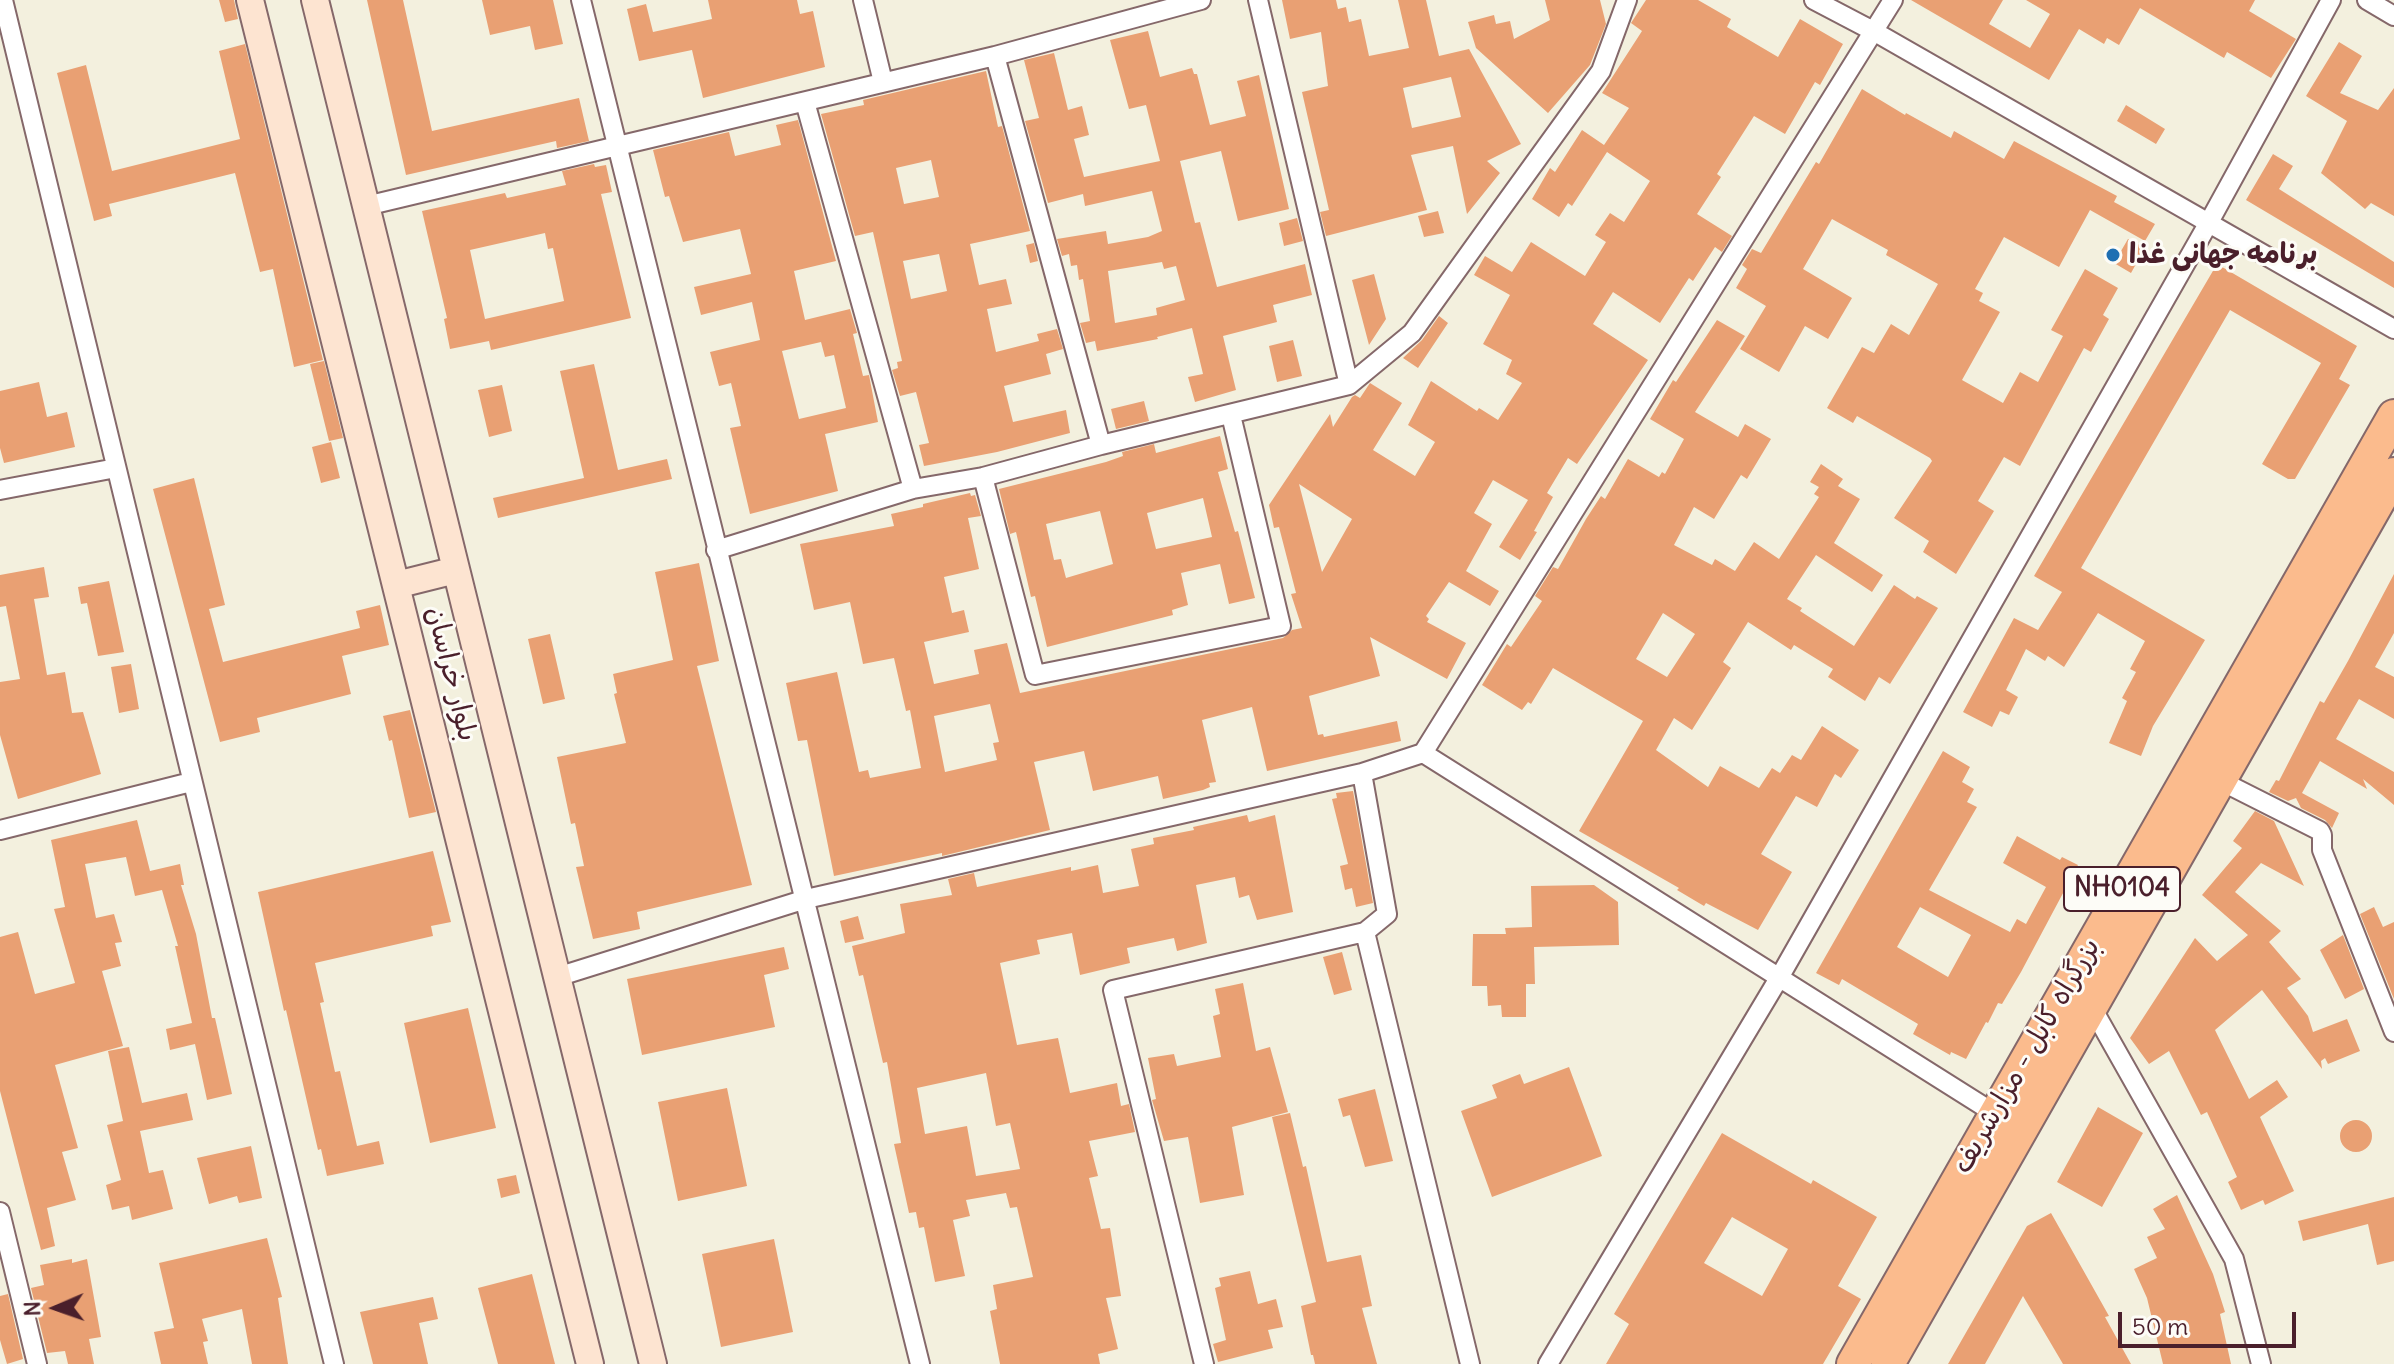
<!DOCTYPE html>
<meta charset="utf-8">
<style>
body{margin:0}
#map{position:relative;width:2394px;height:1364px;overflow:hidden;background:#f3f0de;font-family:Delius,sans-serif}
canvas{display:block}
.north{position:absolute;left:16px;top:1268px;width:80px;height:80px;-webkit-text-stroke:6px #fdfcf7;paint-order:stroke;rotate:268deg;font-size:22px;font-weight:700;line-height:32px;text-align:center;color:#4a1f2b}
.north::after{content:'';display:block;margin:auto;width:28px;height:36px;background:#4a1f2b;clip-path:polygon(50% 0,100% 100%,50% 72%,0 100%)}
.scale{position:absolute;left:2118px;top:1312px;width:178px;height:36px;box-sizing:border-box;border:4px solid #4a1f2b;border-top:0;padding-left:10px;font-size:24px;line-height:28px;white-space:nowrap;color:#4a1f2b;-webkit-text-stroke:6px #fdfcf7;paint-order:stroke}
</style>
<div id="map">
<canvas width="2394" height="1364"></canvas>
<div class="north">N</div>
<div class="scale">50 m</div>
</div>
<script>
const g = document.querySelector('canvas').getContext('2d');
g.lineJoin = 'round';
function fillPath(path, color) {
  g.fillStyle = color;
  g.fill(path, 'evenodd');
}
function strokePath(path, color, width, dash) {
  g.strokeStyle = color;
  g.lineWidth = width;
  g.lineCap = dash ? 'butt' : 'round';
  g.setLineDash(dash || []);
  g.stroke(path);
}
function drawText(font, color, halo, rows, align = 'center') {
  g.font = font + ' Delius,"Playpen Sans Arabic",sans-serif';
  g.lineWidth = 6;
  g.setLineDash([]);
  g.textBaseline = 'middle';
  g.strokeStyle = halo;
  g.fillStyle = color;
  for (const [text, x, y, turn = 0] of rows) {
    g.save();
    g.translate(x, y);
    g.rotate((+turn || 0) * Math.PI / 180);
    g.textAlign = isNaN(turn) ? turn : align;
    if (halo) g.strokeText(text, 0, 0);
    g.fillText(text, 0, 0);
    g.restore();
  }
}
fillPath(new Path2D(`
 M219,0H234L238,19L225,22Z
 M367,0H403L432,131L579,98L589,141L557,148L556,141L406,175Z
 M482,0H553L563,44L535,50L530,26L490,35Z
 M708,0H797L800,14L813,11L825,67L703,98L692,50L639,61L627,9L646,4L653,32L712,19Z
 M1282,0H1336L1338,9L1346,7L1349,22L1361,19L1369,56L1409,48L1398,0H1426L1439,56L1469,49L1521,144L1487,161L1500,173L1467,214L1453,146L1411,155L1427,210L1326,236L1320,212L1329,210L1302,92L1328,86L1321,32L1290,39ZM1451,77L1461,117L1412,128L1403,88Z
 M1545,0H1600L1606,24L1590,65L1548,113L1476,48L1468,22L1494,15L1496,24L1510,21L1514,39L1550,20Z
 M1646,0H1698L1731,19L1727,27L1778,57L1800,19L1843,44L1820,85L1815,82L1785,134L1754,116L1717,174L1721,177L1697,214L1732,236L1722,252L1715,247L1693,281L1689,278L1660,323L1613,292L1593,324L1648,360L1577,464L1568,458L1547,493L1553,497L1534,531L1537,532L1520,560L1499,547L1528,500L1493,480L1474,513L1492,524L1466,571L1499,591L1490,606L1449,582L1426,616L1429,619L1427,622L1466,643L1447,679L1370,637L1380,676L1309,696L1318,735L1323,734L1324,737L1397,721L1401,741L1267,771L1252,707L1202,720L1216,782L1209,783L1210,787L1203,790L1163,799L1158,776L1093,791L1084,751L1034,762L1050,830L942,856V853L834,876L807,740L798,741L786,683L837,672L859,772L868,770L870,778L921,768L910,710L906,711L894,658L863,664L850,602L814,610L800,544L894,526L891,514L923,507V504L970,493L971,496L975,495L981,516L968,518L979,569L944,577L952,613L964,610L969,632L924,642L934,684L979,674L974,650L1007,643L1020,693L1283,638L1292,630L1302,628L1291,594L1296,593L1279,527L1274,528L1269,505L1330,414L1333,427L1352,397L1355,395L1360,398L1370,383L1402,403L1373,450L1415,476L1435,442L1408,425L1431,381L1477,411L1479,408L1498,420L1522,383L1506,374L1512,360L1483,344L1510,295L1474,275L1485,256L1512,272L1531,242L1585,276L1606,242L1595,235L1610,213L1624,222L1650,181L1607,152L1572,206L1568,203L1559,217L1532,199L1550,168L1555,172L1582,130L1604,145L1629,108L1602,93L1642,31L1631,23ZM1299,484L1352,519L1322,572ZM990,704L999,742L993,743L997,760L945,772L934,716Z
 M1911,0H2003L1989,24L2030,48L2050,14L2026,0H2255L2249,11L2296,39L2271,78L2227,52L2224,58L2140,8L2119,45L2107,38L2104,44L2079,29L2049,80Z
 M1148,31L1160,77L1192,68L1194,74H1197L1210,125L1246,116L1237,81L1259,75L1289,209L1238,221L1221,151L1180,161L1195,223L1200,222L1217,287L1305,264L1312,295L1273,305L1277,322L1223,336L1236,390L1195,402L1188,377L1203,374L1192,328L1157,337L1158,339L1097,351L1095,341L1086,343L1080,323L1090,321L1083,279L1079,280L1077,265L1071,266L1069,254L1062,256L1057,239L1106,231L1108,244L1148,237L1162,231L1152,191L1085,206L1083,194L1048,203L1025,121L1039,118L1024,60L1054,53L1068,110L1082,106L1089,135L1074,139L1084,177L1160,161L1146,105L1129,109L1110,40ZM1162,262L1164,269L1176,266L1185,300L1156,308L1157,315L1115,323L1108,271Z
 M2339,42L2362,56L2340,93L2378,110L2394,88V216L2371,203L2365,209L2321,173L2347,121L2306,96Z
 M245,44L323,360L294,367L273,269L260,272L235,173L109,204L112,216L94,221L57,73L86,65L112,171L240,139L219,51Z
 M986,71L998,127L1002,126L1030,231L970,244L979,285L1006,279L1012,304L987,309L996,352L1039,341L1037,334L1057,329L1063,349L1046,354L1051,374L1004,386L1013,422L1066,410L1070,433L997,452L924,466L919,445L929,443L916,392L900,396L892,370L898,368L897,362L902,361L873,232L855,236L821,114L864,105L863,100ZM931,160L939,197L904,204L896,168ZM939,254L947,291L911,299L903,261Z
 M1862,89L1905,115L1906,113L1951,138L1954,131L2004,159L2014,141L2117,196L2114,202L2155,224L2145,241L2090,210L2059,267L2004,237L1975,289L1983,293L1979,301L2000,312L1962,380L2003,403L2020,372L2038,382L2063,336L2051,330L2085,269L2118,288L2103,315L2109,319L2091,352L2084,348L2020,466L2004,457L1978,501L1994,511L1956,574L1923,552L1929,541L1894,518L1932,461L1930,458L1857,416L1853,423L1827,408L1862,347L1874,353L1891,324L1909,335L1938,284L1886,255L1888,250L1832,219L1803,269L1852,298L1828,339L1805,326L1779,372L1740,349L1766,306L1736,288L1747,269L1742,265L1752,249L1761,253L1816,162L1819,164Z
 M2126,105L2165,129L2156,144L2117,121Z
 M798,120L836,261L794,271L805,320L850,309L857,333L853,334L863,376L869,375L878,422L825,434L838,491L750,514L730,428L741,426L731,383L719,386L710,352L760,340L752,302L701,315L694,287L751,274L740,229L683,242L669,196L665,197L653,150L729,132L735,156L781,145L776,125ZM821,342L825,357L834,355L846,408L799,419L782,351Z
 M2273,154L2293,166L2279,189L2394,262V288L2246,200Z
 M594,164L595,167L606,165L612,192L601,194L631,318L491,350L489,341L450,349L444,319L447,318L422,211L505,193L507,198L566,185L562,171ZM545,233L548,249L553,248L564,301L485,319L470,250Z
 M1438,211L1444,233L1424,237L1418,216Z
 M1297,218L1303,241L1284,246L1279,223Z
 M2128,239L2145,248L2131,273L2114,263Z
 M1034,243L1038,261L1030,263L1026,245Z
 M2217,264L2357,346L2339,379L2350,385L2295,479H2288L2262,464L2321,363L2230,310L2081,568L2205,640L2153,726L2141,756L2109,743L2127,701L2122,698L2136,672L2130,669L2145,641L2098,613L2064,667L2048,656L2045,661L2026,649L2006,690L2018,697L2009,715L2000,711L1992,727L1963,712L2014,618L2038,630L2062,592L2034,576Z
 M1374,274L1386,319L1369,345L1352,280Z
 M1439,316L1448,323L1418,368L1403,358L1422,340Z
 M1717,320L1745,336L1695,412L1738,437L1745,424L1771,439L1747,479L1741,475L1714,519L1694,507L1674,545L1712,565L1715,559L1735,571L1754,542L1779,559L1819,497L1814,494L1819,487L1810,482L1821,464L1843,479L1838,486L1860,499L1834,543L1883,575L1872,592L1816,555L1787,599L1802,608L1800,611L1854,646L1894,585L1915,599L1917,596L1938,608L1890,684L1879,677L1865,701L1828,677L1833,669L1794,645L1791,650L1748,622L1723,662L1731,668L1692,730L1674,718L1656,750L1708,787L1720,766L1759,788L1772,768L1780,773L1792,755L1801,760L1822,726L1859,750L1841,778L1835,774L1817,807L1796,796L1761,854L1792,872L1758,930L1706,903L1704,906L1677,890L1679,888L1579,831L1643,721L1553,668L1531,704L1528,702L1522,710L1482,685L1507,644L1511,647L1542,601L1535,596L1553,567L1558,569L1586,519L1601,496L1605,499L1628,459L1659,477L1662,472L1665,474L1684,439L1650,419L1673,380L1676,382ZM1663,613L1695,634L1667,677L1636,659Z
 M1293,340L1302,376L1277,382L1269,346Z
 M324,361L343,438L329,441L310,364Z
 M594,364L618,470L667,459L672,479L498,518L493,498L584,478L560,371Z
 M39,382L47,417L67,412L75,447L4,463L0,448V391Z
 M502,385L512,431L489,437L478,390Z
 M1144,401L1149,421L1116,429L1111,409Z
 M1220,436L1228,469L1218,472L1235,532L1238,531L1255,598L1229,604L1220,564L1181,573L1188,605L1172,610L1173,615L1047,647L1035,596L1031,597L1016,532L1010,534L999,489L1106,462L1123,456L1122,452L1154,444L1156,453ZM1203,498L1212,537L1156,549L1147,513ZM1100,511L1113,564L1066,578L1061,559L1054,560L1046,524Z
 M331,442L340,478L321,483L312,447Z
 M194,478L225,605L209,609L223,662L360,628L356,611L380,605L389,645L342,656L351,694L257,718L260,732L220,742L153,489Z
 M699,563L719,661L697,666L752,885L637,912L640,929L593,939L576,867L584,866L575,823L571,824L557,757L626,743L614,694L617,693L613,674L673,660L655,572Z
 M44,567L49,597L34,599L47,675L65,672L72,713L83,712L101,774L18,799L0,735V682L20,679L6,606L0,607V575Z
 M2394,574V633L2375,667L2394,677V719L2359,699L2336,739L2394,772V805L2363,779L2367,789L2320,761L2302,793L2339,813L2332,828L2325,820L2301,808L2296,798L2288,801L2269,792L2276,780L2279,781L2320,701L2324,703L2348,661Z
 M109,581L124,652L98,656L87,603L81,604L78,587Z
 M550,634L565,699L543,704L528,639Z
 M131,664L139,709L119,713L111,667Z
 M410,710L436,812L409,818L392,740L389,741L383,716Z
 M1943,751L1970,767L1962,782L1974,789L1967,802L1977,807L1929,890L2010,932L2017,919L2026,924L2046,887L2003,863L2017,836L2060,860L2062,857L2078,865L2021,972L2002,1004L1998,1003L1988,1023L1986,1022L1966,1059L1951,1052L1950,1055L1913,1034L1918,1024L1842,979L1839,985L1816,973ZM1920,907L1971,935L1948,977L1897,947Z
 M1353,791L1373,903L1356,907L1352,888L1345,890L1340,866L1348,864L1332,799L1337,798L1336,793Z
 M2255,811L2274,821L2304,886L2261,863L2235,892L2281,931L2269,942L2301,979L2287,988L2308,1016L2313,1032L2347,1019L2360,1051L2328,1064L2325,1058L2321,1061L2322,1069L2262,990L2215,1030L2249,1099L2277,1080L2288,1097L2260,1117L2294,1191L2265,1205L2263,1200L2241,1210L2228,1182L2237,1177L2207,1112L2201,1115L2169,1051L2149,1064L2130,1038L2195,938L2217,961L2248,935L2202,895L2242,848L2233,841Z
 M1247,815L1249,822L1275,815L1293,912L1257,920L1249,895L1239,898L1235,877L1196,885L1207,943L1177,951L1174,938L1127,948L1130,963L1080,975L1072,933L1037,940L1040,954L1000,963L1017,1045L1058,1038L1070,1093L1117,1083L1121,1106L1129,1104L1135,1132L1089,1141L1098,1176L1089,1178L1101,1229L1110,1228L1121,1296L1106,1298L1118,1349L1098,1354L1100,1364H1000L990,1311L997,1309L993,1285L1033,1277L1017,1207L1010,1208L1006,1193L966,1200L970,1216L953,1220L965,1276L935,1282L924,1227L919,1228L916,1212L909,1213L894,1144L901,1143L887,1062L883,1063L863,975L859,976L852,946L905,933L900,904L952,895L948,879L974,873L977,887L1071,867V871L1098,865L1103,893L1139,886L1131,849L1154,844L1153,838L1194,830L1193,827ZM986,1073L996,1126L1010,1123L1020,1169L976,1176L967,1126L925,1134L917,1088Z
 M137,820L150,871L180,864L184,885H181L196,934L212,1018H215L232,1094L207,1100L195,1044L170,1050L166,1029L192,1023L175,946H178L162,890L135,896L126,857L85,864L96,918L114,914L122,942L115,943L121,966L102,971L123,1046L55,1065L78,1148L62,1152L76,1200L47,1208L55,1246L41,1250L0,1091V937L18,932L35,994L75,983L54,909L65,907L51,840Z
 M433,851L451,922L431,926L433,936L315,963L324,1002L320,1003L335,1072L340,1071L357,1146L379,1141L384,1164L327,1176L321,1149L318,1150L286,1010L284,1011L258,892Z
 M1594,885L1618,902L1619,945L1534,947L1535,984H1526V1017H1502L1501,1005L1488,1006L1487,986H1472L1473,934H1506L1505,928L1532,927L1531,886Z
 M2374,907L2383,927L2394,922V999L2360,914Z
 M858,916L864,939L845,943L840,921Z
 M2343,935L2364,989L2345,999L2320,950Z
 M784,947L789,969L764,975L775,1027L642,1055L627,979Z
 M1342,952L1352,990L1334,995L1323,957Z
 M1243,983L1256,1051L1270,1047L1288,1112L1232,1127L1244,1195L1200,1203L1188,1137L1164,1141L1152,1100L1156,1099L1148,1058L1174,1054L1177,1066L1221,1057L1213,1016L1220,1014L1215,989Z
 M468,1008L496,1128L430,1143L404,1023Z
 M129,1047L142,1103L187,1093L193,1120L140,1131L149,1173L163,1170L173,1209L132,1220L129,1206L112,1210L106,1185L121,1180L107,1125L123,1121L108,1051Z
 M1569,1067L1602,1156L1492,1197L1461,1111L1497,1098L1492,1085L1520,1074L1524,1084Z
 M727,1088L747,1186L678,1201L658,1102Z
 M1375,1089L1393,1161L1365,1167L1350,1115L1343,1117L1338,1099Z
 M2098,1107L2143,1133L2102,1207L2057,1182Z
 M1290,1113L1303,1167L1306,1166L1327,1262L1361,1255L1372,1306L1362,1308L1377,1364H1315L1313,1355H1311L1301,1306L1316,1302L1272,1117Z
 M2340 1136a16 16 0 1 1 32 0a16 16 0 1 1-32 0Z
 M1722,1133L1811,1184L1813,1180L1877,1217L1838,1286L1861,1299L1823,1364H1606L1629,1324L1614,1314ZM1732,1217L1788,1249L1762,1296L1704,1263Z
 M251,1146L262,1198L239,1203L237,1196L209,1204L197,1158Z
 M516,1175L520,1193L501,1198L497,1179Z
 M2177,1195L2213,1274L2225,1312L2220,1314L2231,1364H2163L2147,1298L2134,1269L2157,1258L2147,1237L2165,1229L2153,1209Z
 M2394,1197V1261L2377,1265L2368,1224L2303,1241L2298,1221Z
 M2051,1213L2109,1316L2105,1317L2131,1364H2063L2023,1296L1985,1364H1948L2027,1226Z
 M267,1238L282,1297L278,1298L288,1364H252L242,1309L202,1319L208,1341L203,1342L208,1364H161L154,1332L174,1328L159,1263Z
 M774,1239L793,1332L721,1347L702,1254Z
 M72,1259V1263L87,1259L101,1337L89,1339L94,1364H68L65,1351L47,1353L31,1288L44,1285L40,1265Z
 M1250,1271L1258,1304L1276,1299L1283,1327L1268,1330L1273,1348L1218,1362L1213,1344L1226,1340L1215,1288L1221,1286L1219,1278Z
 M532,1274L555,1364H498L478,1288Z
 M8,1294L23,1359L7,1364L0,1340V1296Z
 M433,1297L438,1319L419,1323L428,1364H373L360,1312Z`), '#e9a073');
const minor = new Path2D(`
 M3,0L334,1364
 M581,0L920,1364
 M863,0L883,82
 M1258,0L1349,385
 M1814,0L1875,32L2394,329
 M2367,0L2394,16
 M995,56L1101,445
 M805,102L913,489
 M366,206L995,56L1201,0
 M983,477L1035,675L1281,626L1231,415
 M0,490L116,468
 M716,550L913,489L983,477L1101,445L1349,385L1412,333L1499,212L1601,71L1627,0
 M1423,753L1994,1113
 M2219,780L2320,831L2322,835V850L2394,1032
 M0,830L191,782
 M1365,932L1470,1364
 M557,977L806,899L1362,773L1423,753L1893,0
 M2091,1006L2234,1259L2261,1364
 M0,1212L37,1364
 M1204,1364L1113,990L1365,932L1387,914L1362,773
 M1548,1364L1779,978L2208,224L2331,0`);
const secondary = new Path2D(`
 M250,0L590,1364
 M315,0L653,1364
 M396,585L456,570`);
const trunk = new Path2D(`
 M1853,1364L2394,416
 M1888,1364L2394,474`);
strokePath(minor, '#85686a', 22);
strokePath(secondary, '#85686a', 30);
strokePath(trunk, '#85686a', 36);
strokePath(minor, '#fff', 18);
strokePath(secondary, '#fde4d1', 26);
strokePath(trunk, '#fbbb8d', 32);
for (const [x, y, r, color] of [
 [2113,255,8,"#1f6fb2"]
]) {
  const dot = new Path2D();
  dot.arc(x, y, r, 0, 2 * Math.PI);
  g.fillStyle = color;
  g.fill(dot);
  strokePath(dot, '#fdfcf7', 3);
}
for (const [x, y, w] of [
 [2122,889,116]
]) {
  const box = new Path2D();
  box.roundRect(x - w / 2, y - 22, w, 44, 6);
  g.fillStyle = '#fdfcf7';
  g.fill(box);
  strokePath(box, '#4a1f2b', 2);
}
drawText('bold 26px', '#4a1f2b', null, [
 ["NH0104",2122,889]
]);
drawText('bold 28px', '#4a1f2b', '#fdfcf7', [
 ["برنامه جهانی غذا",2129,255]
], 'left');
drawText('28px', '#4a1f2b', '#fdfcf7', [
 ["بلوار خراسان",451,674,76],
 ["بزرگراه کابل - مزارشریف",2027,1056,-60]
]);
</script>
